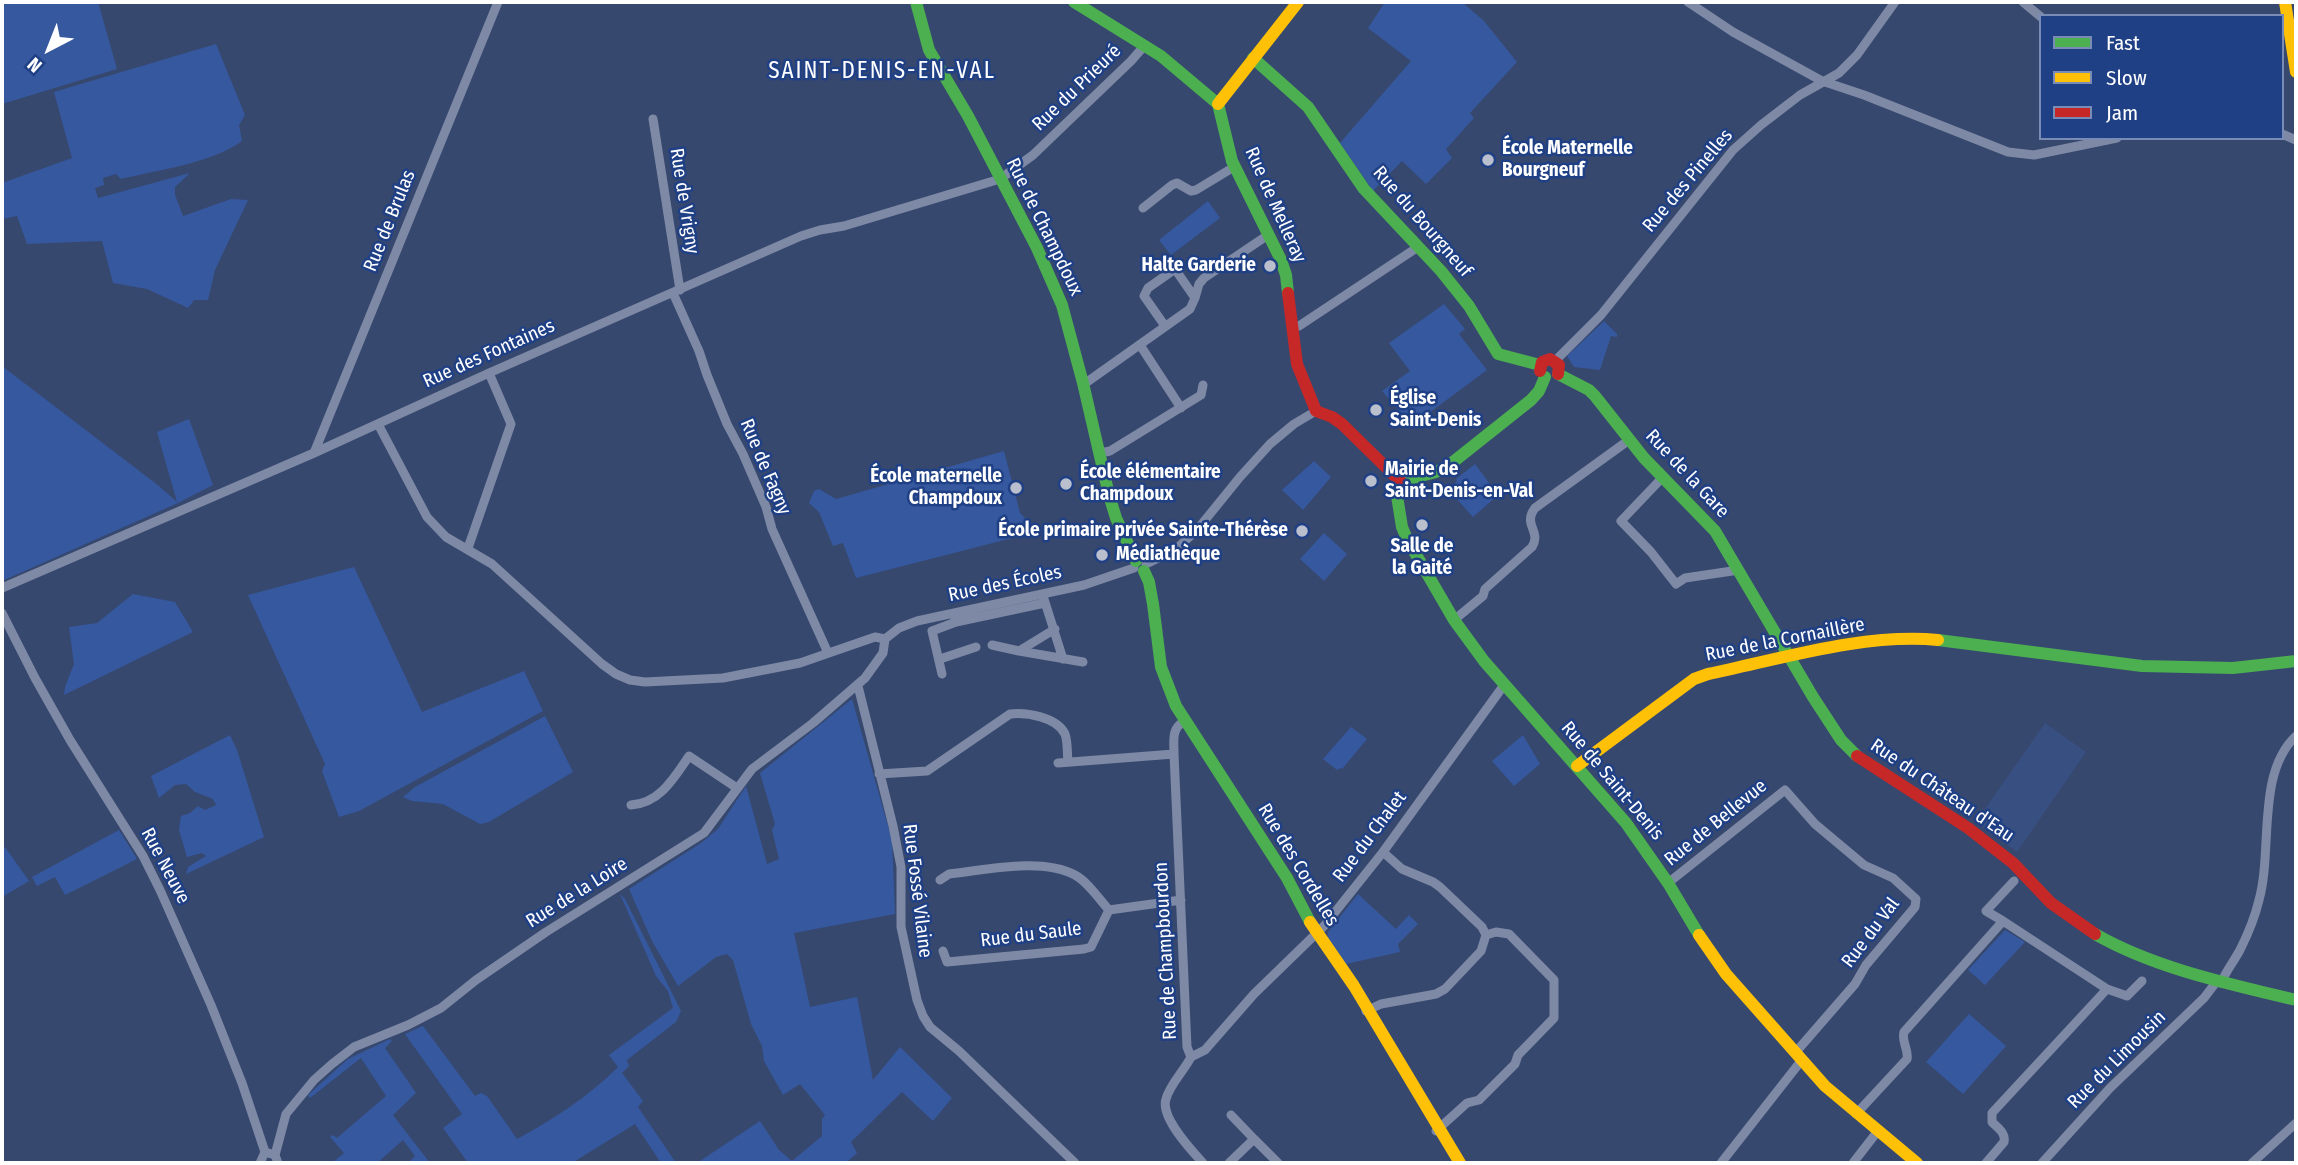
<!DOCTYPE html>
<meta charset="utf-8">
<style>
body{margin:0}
#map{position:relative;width:2298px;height:1165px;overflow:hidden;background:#37486f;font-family:"Fira Sans Condensed",sans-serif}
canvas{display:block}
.frame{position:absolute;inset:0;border:4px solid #fff;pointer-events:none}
.legend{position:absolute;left:2039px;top:14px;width:245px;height:126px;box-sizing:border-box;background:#204086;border:2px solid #798cb6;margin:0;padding:9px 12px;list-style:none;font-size:21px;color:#fff}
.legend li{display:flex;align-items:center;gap:14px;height:35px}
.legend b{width:35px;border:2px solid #798cb6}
.north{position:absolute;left:14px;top:14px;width:70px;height:70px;-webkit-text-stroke:5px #204086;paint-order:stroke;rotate:222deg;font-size:19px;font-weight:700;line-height:28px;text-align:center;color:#fff}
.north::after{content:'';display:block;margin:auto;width:24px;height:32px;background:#fff;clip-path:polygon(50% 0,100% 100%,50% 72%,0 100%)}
</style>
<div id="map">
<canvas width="2298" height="1165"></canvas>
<div class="frame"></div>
<ul class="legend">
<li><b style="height:9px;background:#4caf50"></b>Fast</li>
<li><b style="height:9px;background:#ffc107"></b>Slow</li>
<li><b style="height:9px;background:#c62828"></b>Jam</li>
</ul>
<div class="north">N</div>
</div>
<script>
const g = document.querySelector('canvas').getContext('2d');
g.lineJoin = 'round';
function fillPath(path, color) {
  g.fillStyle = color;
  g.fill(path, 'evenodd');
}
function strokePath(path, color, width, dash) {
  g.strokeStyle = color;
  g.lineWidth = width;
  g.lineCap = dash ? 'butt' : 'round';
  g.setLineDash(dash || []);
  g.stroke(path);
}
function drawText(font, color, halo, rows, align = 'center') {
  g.font = font + ' "Fira Sans Condensed",sans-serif';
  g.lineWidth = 5;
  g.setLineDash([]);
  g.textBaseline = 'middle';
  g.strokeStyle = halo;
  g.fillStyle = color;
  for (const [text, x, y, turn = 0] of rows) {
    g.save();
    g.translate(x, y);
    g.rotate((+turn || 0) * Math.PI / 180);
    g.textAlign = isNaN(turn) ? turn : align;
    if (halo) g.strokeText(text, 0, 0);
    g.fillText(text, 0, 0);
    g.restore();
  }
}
fillPath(new Path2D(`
 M2,2H98L117,69L2,104Z
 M1385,2H1462L1484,21L1517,62L1470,113L1474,118L1446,149L1452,158L1426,184L1402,161L1373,191L1340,143L1411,61L1368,28Z
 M216,44L245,115L239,125L242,141C212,163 158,170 121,179L116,174L103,178L104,185L95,188L98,198L190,173L175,187V195L183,216L231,199L248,200L215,270L208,300H194L188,308L147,289L113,283L102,241L27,244L17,216L2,219V183L72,158L54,92Z
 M1208,201L1220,218L1171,255L1159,240Z
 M1444,304L1465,329L1459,334L1487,370L1410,427L1398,412V409L1382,391L1410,371L1389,343Z
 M1604,321L1617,334V337L1611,336L1600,370L1574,367L1567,356Z
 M2,366L159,486L177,502L157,432L189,419L213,485L178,503L2,581Z
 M1004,451L1020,513L1028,521L1032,533L856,578L843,543L833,546L819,512L809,503L814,491L819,489L836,499Z
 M1314,461L1331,477L1303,510L1282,490Z
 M1475,464L1498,495L1473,517L1455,497L1457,494L1451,487L1457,481L1456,479Z
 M1324,533L1347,554L1324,581L1300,559Z
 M354,567L422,712L524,671L543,711L359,811L339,817L322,771L325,764L248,595Z
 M133,594L175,602L193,632L64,695L65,687L74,664L69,627L97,623Z
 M852,699L892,840L895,914L794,933L810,1007L857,997L873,1080L900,1047L952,1098L933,1121L902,1092L851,1142L857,1153L846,1163H697L760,1121L779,1150L792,1161L822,1136V1119L825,1115L800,1084L783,1095L764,1061L762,1046L751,1024L733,960L727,954L716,957L678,986L652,941L629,889L701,843L718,829L746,786L767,864L779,859L772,830L775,824L760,773Z
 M545,716L573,772L489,822L480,824L443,804L412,801L403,797L415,787Z
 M1351,727L1367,739L1342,769L1340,768L1337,770L1323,759Z
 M230,735L237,750L264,837L186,874L188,867L206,856L202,853L187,857L179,830L181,816L190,813L198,806L205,810L216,805L213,799L195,792L186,784L175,785L159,798L151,776Z
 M1523,735L1540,764L1514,786L1492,761Z
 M119,830L137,859L65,895L55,877L37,886L32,877Z
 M5,847L29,881L2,897V849Z
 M620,894L625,899L681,1011L676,1022L627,1060L629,1066L622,1073L643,1101L638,1107L676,1163H661L635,1124L572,1163H468L443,1128L462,1114L405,1034L423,1026L475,1096L481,1093L487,1096L517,1139C554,1119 588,1097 618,1067L609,1055L673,1008L668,991L656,976Z
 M1358,894L1396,929L1409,915L1418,924L1398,944L1400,952L1346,964L1327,939L1328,932Z
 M2005,930L2025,942L1985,985L1968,970Z
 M1969,1014L2006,1046L1963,1094L1926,1062Z
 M390,1039L392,1041L385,1048L416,1093L393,1115L430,1163H408L415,1156L403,1140L377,1163H332L344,1153L330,1137L333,1135L337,1138L386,1096L361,1058L310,1098L308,1095L348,1059Z`), '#36589e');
fillPath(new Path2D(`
 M2045,723L2086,752L2017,852L1976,822Z`), '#384f82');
strokePath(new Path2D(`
 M1688,2L1733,32L1822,81L1864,95L2008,152L2034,155L2117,138
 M2023,2L2041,17
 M653,119L680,290
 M2282,134L2296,140
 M1143,208L1172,185L1177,183L1191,191L1196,190L1234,167
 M673,293L699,351L707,375L727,424L743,454L766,507L772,529L828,653
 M1195,298L1199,284L1204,278L1268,235
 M1292,327L1299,326L1418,247
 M1140,345L1181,408
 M1555,361L1601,315L1733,150L1761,125L1800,95L1839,73L1857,55L1895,2
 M1083,383L1087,382L1190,309L1195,298L1175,269L1148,288L1144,296L1165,326
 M378,424L427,517L446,537L492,564L602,664L616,674L630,680L645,682L723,678L800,663L875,637L885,639
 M314,453L498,2
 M1100,453L1110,451L1201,395L1203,385
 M1662,478L1621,521L1651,552L1676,584L1685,578L1739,570
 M468,548L511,424L489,373
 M1146,564L1175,550L1197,530L1240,477L1270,444L1294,424L1316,411
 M2,588L314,453L489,373L801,236L820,230L844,226L1000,179L1033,155L1131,61L1145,45
 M1044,599L1063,659
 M2,613L35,678L70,740L143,856L160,890L211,1005L242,1083L265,1152
 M1454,620L1483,596L1485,589L1532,547C1542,531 1522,525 1535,508L1629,440
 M956,622L1045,603
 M1055,629L1019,651L1083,662
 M885,639L899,628L917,621L1084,585L1134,568
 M992,645L1019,651
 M940,659L976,647
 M942,674L932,631L956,622L955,618
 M858,686L893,826L901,867V927L917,1000L923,1016L930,1027L959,1051L1075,1163
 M1185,721C1171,728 1174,740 1174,754L1187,1047L1191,1057C1184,1071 1170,1084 1166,1099C1160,1117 1191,1150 1203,1163
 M1058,763L1174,754
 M879,774L927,771L1010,714C1026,712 1057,717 1065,734C1068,742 1067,754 1068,762
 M631,805C660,803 674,778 689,756L737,788
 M940,880L949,874C985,870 1042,857 1075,875C1088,882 1099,899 1109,910
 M1668,883L1785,790L1815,824L1864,865L1893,878L1916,899L1915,907L1866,965L1855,984L1795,1053
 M2003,921L1986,911L2014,881
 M943,951L947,962L1084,949L1091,947L1109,910L1181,900
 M2221,983C2226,971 2234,961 2240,950C2248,934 2255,917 2259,900C2273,850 2256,773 2296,736
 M2107,989L2127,996L2142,981
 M1366,1011L1381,1004L1436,994L1445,989L1481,951L1486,935L1482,927L1440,887L1433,882L1402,869L1383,852
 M1191,1057L1205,1050L1254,994L1324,926L1383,852L1504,685
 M1856,1114L1907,1059C1909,1049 1901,1042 1904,1032L2003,921L2107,989L1992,1113V1122C1998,1128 2006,1133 2004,1142L1986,1163
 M1231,1115L1254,1139
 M1436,1131L1467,1103L1479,1100L1515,1064L1518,1055L1554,1018V980L1509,934L1496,932L1486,935
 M275,1155L286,1114L314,1080L332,1064L354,1047L408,1025L441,1008L476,980L546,932L704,833L752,769L813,723L865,678L883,653L885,639
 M260,1163L265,1152L275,1155L278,1163
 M1229,1163L1254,1139L1278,1163
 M1721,1163L1801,1061
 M1853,1163L1877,1132
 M2042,1163L2110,1088L2204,998L2217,981
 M2252,1163L2296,1123`), '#7e89a5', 9);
strokePath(new Path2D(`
 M916,2L929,50L968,116L1037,248L1062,305L1083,383L1109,495L1116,518L1136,561
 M1074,2L1161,56L1218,104L1232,161L1281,260L1286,275L1288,293
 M1253,58L1308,107L1364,189L1441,271L1469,306L1498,354L1540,365
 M1558,374L1589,390L1595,396L1644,458L1715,531L1813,697L1841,740L1857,756
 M1545,377L1539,391L1531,400L1448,466L1436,472L1409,479L1397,496L1402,527L1407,539L1454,620L1484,661L1626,823L1668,883L1699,935
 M1144,571L1149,582L1153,604L1161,667L1176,706L1287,878L1310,922
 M1938,640L2142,666L2233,668L2296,661
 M2095,934C2154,968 2229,984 2296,1000`), '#4caf50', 12);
strokePath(new Path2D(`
 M2285,2L2296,72
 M1218,104L1298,2
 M1577,766L1694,679L1708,674C1781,659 1863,633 1938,640
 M1310,922L1354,986L1460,1163
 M1699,935L1726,974L1825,1086L1917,1163`), '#ffc107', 12);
strokePath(new Path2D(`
 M1288,293L1297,364L1316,411L1332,417L1342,424L1403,484
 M1540,371L1542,362L1550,359L1559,365L1558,374
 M1857,756L1968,828L2013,863L2051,903L2095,934`), '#c62828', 12);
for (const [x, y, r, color] of [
 [1488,160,7,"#b9bfcd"],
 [1270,266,7,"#b9bfcd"],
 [1376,410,7,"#b9bfcd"],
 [1371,481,7,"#b9bfcd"],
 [1066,484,7,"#b9bfcd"],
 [1016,488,7,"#b9bfcd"],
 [1422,525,7,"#b9bfcd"],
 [1302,531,7,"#b9bfcd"],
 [1102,555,7,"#b9bfcd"]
]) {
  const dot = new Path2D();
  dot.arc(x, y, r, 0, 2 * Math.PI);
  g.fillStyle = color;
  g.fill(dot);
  strokePath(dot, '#204086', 2.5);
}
drawText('19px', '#fff', '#204086', [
 ["Rue du Prieuré",1077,88,-44],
 ["Rue des Pinelles",1688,181,-50],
 ["Rue de Vrigny",684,201,81],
 ["Rue de Melleray",1275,205,66],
 ["Rue de Brulas",390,221,-68],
 ["Rue du Bourgneuf",1422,222,49],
 ["Rue de Champdoux",1044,227,64],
 ["Rue des Fontaines",489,354,-24],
 ["Rue de Fagny",765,467,67],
 ["Rue de la Gare",1687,474,47],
 ["Rue des Écoles",1005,584,-12],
 ["Rue de la Cornaillère",1785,640,-11],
 ["Rue de Saint-Denis",1612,781,50],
 ["Rue du Château d'Eau",1942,791,34],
 ["Rue de Bellevue",1716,823,-39],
 ["Rue du Chalet",1370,837,-53],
 ["Rue des Cordelles",1298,865,59],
 ["Rue Neuve",165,866,62],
 ["Rue Fossé Vilaine",917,891,83],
 ["Rue de la Loire",577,893,-32],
 ["Rue du Val",1871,933,-53],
 ["Rue du Saule",1031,935,-7],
 ["Rue de Champbourdon",1166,951,-93],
 ["Rue du Limousin",2117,1060,-45]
]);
drawText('bold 19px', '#fff', '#204086', [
 ["École Maternelle",1502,149],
 ["Bourgneuf",1502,171],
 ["Halte Garderie",1256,266,"right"],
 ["Église",1390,399],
 ["Saint-Denis",1390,421],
 ["Mairie de",1385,470],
 ["Saint-Denis-en-Val",1385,492],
 ["École élémentaire",1080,473],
 ["Champdoux",1080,495],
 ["École maternelle",1002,477,"right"],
 ["Champdoux",1002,499,"right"],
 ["École primaire privée Sainte-Thérèse",1288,531,"right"],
 ["Salle de",1422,547,"center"],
 ["la Gaité",1422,569,"center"],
 ["Médiathèque",1116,555]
], 'left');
g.letterSpacing = '2px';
drawText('23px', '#fff', '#204086', [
 ["SAINT-DENIS-EN-VAL",882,72]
]);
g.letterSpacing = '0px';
</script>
